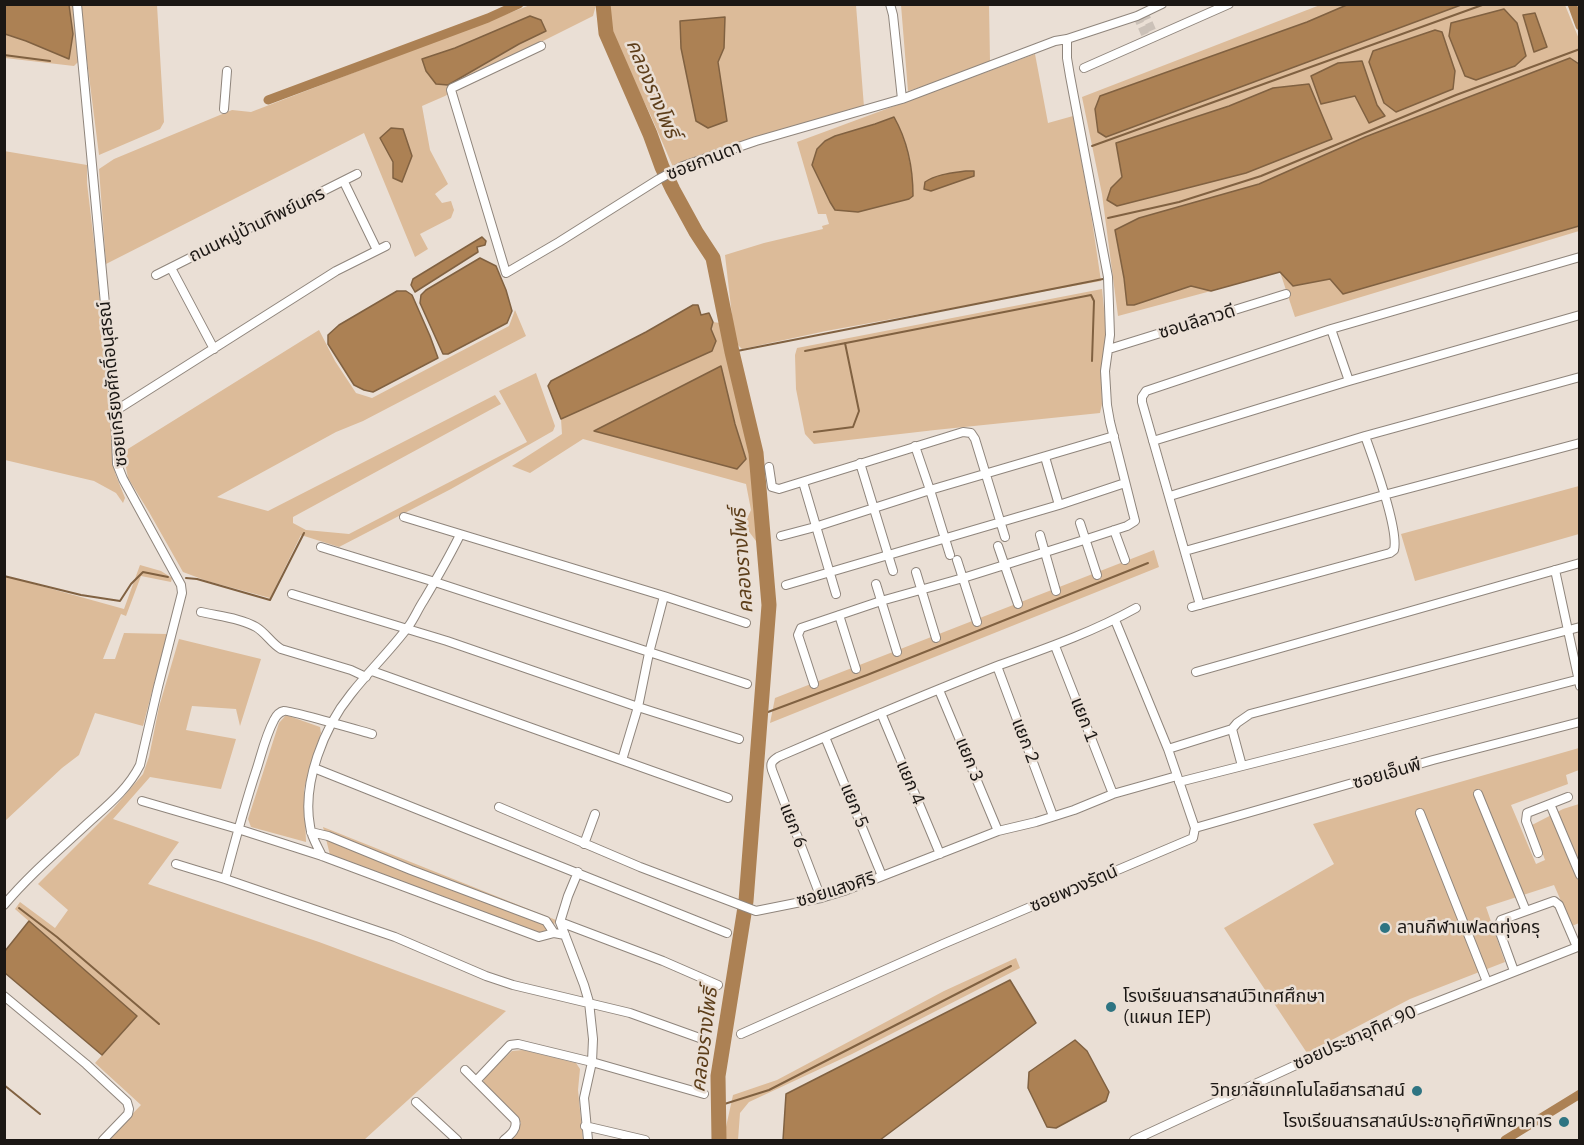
<!DOCTYPE html>
<meta charset="utf-8">
<style>
body{margin:0}
#map{position:relative;width:1584px;height:1145px;overflow:hidden;background:#eadfd5;font-family:"IBM Plex Sans",sans-serif}
canvas{display:block}
.frame{position:absolute;inset:0;border:6px solid #1b1714;pointer-events:none}
</style>
<div id="map">
<canvas width="1584" height="1145"></canvas>
<div class="frame"></div>
</div>
<script>
const g = document.querySelector('canvas').getContext('2d');
g.lineJoin = 'round';
function fillPath(path, color) {
  g.fillStyle = color;
  g.fill(path, 'evenodd');
}
function strokePath(path, color, width, dash) {
  g.strokeStyle = color;
  g.lineWidth = width;
  g.lineCap = dash ? 'butt' : 'round';
  g.setLineDash(dash || []);
  g.stroke(path);
}
function drawText(font, color, halo, rows, align = 'center') {
  g.font = font + ' "IBM Plex Sans","Noto Sans Thai",sans-serif';
  g.lineWidth = 5;
  g.setLineDash([]);
  g.textBaseline = 'middle';
  g.strokeStyle = halo;
  g.fillStyle = color;
  for (const [text, x, y, turn = 0] of rows) {
    g.save();
    g.translate(x, y);
    g.rotate((+turn || 0) * Math.PI / 180);
    g.textAlign = isNaN(turn) ? turn : align;
    if (halo) g.strokeText(text, 0, 0);
    g.fillText(text, 0, 0);
    g.restore();
  }
}
fillPath(new Path2D(`
 M69,5H73L78,62L74,66L5,58V34L26,41L69,50L73,34Z
 M80,5H157L164,122L160,129L99,155Z
 M530,5H596L593,16L509,58L491,65L445,96L422,106L430,150L448,184L435,194L442,203L451,201L454,210L451,218L420,234L428,249L415,257L364,133L106,264L99,169L114,159L232,110L251,112Z
 M610,5H856L864,107L673,167L651,116L611,34Z
 M901,5H989L990,61L941,81L908,91Z
 M1320,5H1349L1307,22L1098,132L1106,137L1461,5H1565L1579,39V64L1570,58L1365,137L1259,184L1139,218L1124,278L1128,305H1134L1191,286L1211,291L1118,316L1102,194L1082,97ZM1362,61L1377,105L1369,123L1355,96ZM1273,88L1331,139L1246,173L1111,188L1122,177L1116,144L1229,106Z
 M1035,54L1048,123L1073,116L1090,207L1101,281L826,331L742,349L735,342L725,255L764,243L823,229L822,226L829,224L826,214H818L797,142ZM893,117C908,139 913,170 913,196L909,199L858,212L875,124Z
 M4,151L87,165V183L96,259L115,473L125,498L123,503L116,493L94,481L5,460Z
 M1579,226V231L1295,317L1280,272L1293,286L1330,279L1343,294Z
 M1102,289L1107,338L1101,371L1102,404L1100,413L935,430L814,444L805,434L796,389L795,355L797,348Z
 M515,310L526,336L363,421L336,432L217,497L268,511L495,395L501,404L293,517V523L306,530L349,534L527,442L499,391L536,373L555,426L553,431L451,489L339,547L301,535L270,598L207,581L183,572L149,512L128,478L123,452L319,330L335,361L356,393L372,398L509,326Z
 M713,322L720,323L752,454L759,545L744,525L751,510L746,484L583,439L530,473L512,466L562,434L561,419L712,351L716,341L711,329ZM735,424L745,458L595,430Z
 M1579,486V534L1415,581L1401,534Z
 M1154,550L1159,567L770,723L775,698Z
 M140,565L161,571L172,578L171,582L141,576L126,616L121,614L103,659H115L124,633L167,634L143,726L95,713L79,755L62,768L5,821V576L124,609Z
 M179,639L261,659L240,726L236,709L192,706L186,730L236,739L221,789L150,777L113,819L179,842L148,884L319,942L506,1011L364,1140H107L141,1105L95,1063L137,1016L15,909L20,902L55,928L68,910L38,884L113,809L143,774L149,757L159,707Z
 M286,715L320,727L321,733L310,765L304,790L306,842L251,827L248,819L279,723Z
 M1579,748V770L1566,775L1568,784L1511,805L1536,864L1545,860L1532,825L1563,809L1579,804V923L1572,926L1554,885L1486,907L1505,962L1410,999L1307,1053L1224,928L1334,864L1313,824Z
 M323,827L556,920L548,939L330,855Z
 M1016,958L1020,968L852,1054L749,1102L740,1113L738,1140H725L724,1136L733,1095L777,1080L944,991Z
 M523,1050L576,1063L580,1069L578,1090L583,1140H508L521,1123L483,1083L485,1076L512,1051Z`), '#dcbb99');
const water = new Path2D(`
 M5,4L69,5L73,34L69,59L26,41L5,34Z
 M1349,4L1461,5L1106,137L1098,132L1095,109L1100,96L1307,22Z
 M1504,9L1517,23L1526,56L1515,66L1476,80L1465,76L1449,36L1451,23Z
 M1535,13L1547,47L1534,52L1523,15Z
 M530,16L541,20L546,31L519,44L448,85L436,84L426,71L422,59L455,48Z
 M725,17L724,48L718,62L727,121L708,128L696,121L681,48L680,21Z
 M1435,30L1442,32L1455,71L1453,89L1396,112L1384,103L1369,62L1373,51Z
 M1570,58L1579,64V226L1343,294L1330,279L1293,286L1280,272L1211,291L1191,286L1134,305H1127L1124,278L1115,230L1139,218L1259,184L1365,137Z
 M1362,61L1377,105L1385,116L1369,123L1355,96L1321,104L1311,76L1338,63Z
 M1309,84L1332,139L1246,173L1117,206L1107,200L1111,188L1122,177L1116,143L1229,106L1273,88Z
 M894,117C907,140 913,169 913,196L909,199L858,212L835,210L830,202L812,165L817,149L825,141L835,136L875,124Z
 M391,128L403,129L412,156L402,182L393,178V162L380,138Z
 M966,171H974V176L931,191L924,189L925,182C937,174 952,173 966,171Z
 M482,237L486,241L485,245L477,247L478,252L415,292L411,285L413,279Z
 M480,258L496,266L506,290L512,311L507,323L448,354H443L420,303L421,295L426,290Z
 M397,291H406L412,295L430,336L438,358L373,392L364,390L354,385L328,344V335L339,325Z
 M693,305H698L701,315L709,313L713,322L711,329L716,341L712,351L561,419L548,386L551,381L646,332Z
 M721,366L735,424L746,459L737,469L594,431Z
 M29,921L137,1016L102,1055L5,973V951Z
 M1010,980L1036,1023L880,1140H783L786,1094Z
 M1075,1040L1087,1051L1109,1092L1106,1101L1056,1128L1047,1127L1028,1088L1029,1072Z`);
fillPath(water, '#ac8154');
strokePath(water, '#806141', 1.5);
strokePath(new Path2D(`
 M4,55L50,61
 M1092,146L1485,4
 M1108,218L1179,202L1261,176L1456,95L1580,49
 M805,351L1091,295L1094,301L1092,361
 M732,352L1103,279
 M814,432L853,427L859,411L845,343
 M4,576L81,595L120,601L131,584L143,572L168,577
 M186,578L197,579L270,600L304,533
 M760,715L867,675L1148,563
 M19,908L57,937L159,1024
 M4,1085L40,1114
 M718,1106L769,1090L1011,966`), '#806141', 2);
strokePath(new Path2D(`
 M1572,4L1580,26
 M268,100L488,18L519,4
 M1505,1140L1580,1094`), '#ac8154', 9);
strokePath(new Path2D(`
 M603,4L606,33L650,134L662,167L673,190L696,232L713,258L732,352L756,453L769,605L746,901L718,1076L719,1140`), '#ac8154', 15);
strokePath(new Path2D(`
 M1144,12L1155,37
 M1137,16L1148,41`), '#cbc1b8', 8, [8, 4]);
const street = new Path2D(`
 M890,4L893,15L902,99
 M541,46L452,88L451,90L506,273L559,242L659,179L683,166L756,141L902,99L1055,41L1067,39L1137,16L1162,4
 M1084,68L1229,4
 M224,109L227,71
 M344,182L377,250
 M171,268L214,349
 M156,275L357,174
 M1331,329L1349,381
 M1109,349L1286,294
 M115,411L336,271L386,246
 M1153,441L1349,381L1580,315
 M915,446L930,490L950,555
 M1045,457L1059,505
 M860,463L893,571
 M769,467L772,487L779,489L963,432L971,433L975,439L1005,537
 M803,482L836,594
 M1170,496L1365,436L1580,377
 M404,517L664,596L746,623
 M1080,523L1097,575
 M1114,530L1125,560
 M1040,535L1056,591
 M781,536L815,527L930,490L1114,436
 M998,546L1018,604
 M321,547L435,582L747,684
 M1185,551L1384,495L1580,443
 M957,560L977,622
 M1555,570L1580,686
 M916,572L936,638
 M876,584L897,652
 M786,585L1059,505L1125,483
 M292,594L447,641L638,707L739,739
 M1200,605L1142,402V397L1146,391L1331,329L1580,257
 M1192,607L1390,553L1394,550C1399,530 1373,458 1365,436
 M201,612C218,616 241,618 256,627C266,633 271,643 281,649L351,670L366,677
 M839,615L856,669
 M1055,646L1113,794
 M997,666L1053,816
 M372,671L728,798
 M1196,672L1580,563
 M814,684L798,635L801,628L881,601L963,578L1084,540L1127,526L1135,521L1110,422L1107,405L1105,371L1110,335L1108,277L1070,76L1067,58V39
 M939,690L998,831
 M881,713L940,854
 M1232,729L1237,723L1250,714L1580,627
 M825,737L882,876
 M1168,749L1232,729L1242,766
 M622,760L638,707L649,653L664,596
 M314,768L727,933
 M1179,782L1353,738L1580,679
 M1478,794L1526,911
 M142,801L238,829L322,856L539,937L554,933L565,935
 M1550,804L1580,875
 M499,807L640,867L756,911L821,898L844,891L998,831L1036,822L1074,810L1113,794L1177,776
 M1420,813L1487,982
 M1195,828L1433,760L1580,722
 M311,832L328,836L411,870L546,921L554,933
 M584,844L595,814
 M1538,853L1526,821L1527,813L1568,797
 M322,856C318,847 311,837 310,826C302,783 324,727 351,694C369,671 390,651 408,627C414,619 418,609 424,600C437,578 449,557 460,535
 M176,864L225,879L395,937L486,976L513,985L630,1013L708,1041
 M578,872L568,896L560,922L584,985L589,1002L593,1039L592,1062L584,1098L588,1140
 M225,879C235,841 245,804 257,768C262,752 266,735 274,720C276,716 279,712 284,711C288,710 361,731 372,734
 M821,898L772,770C770,763 772,761 778,757C850,726 923,695 997,666C1044,649 1091,633 1136,608
 M4,905C29,875 59,850 88,823C108,805 128,789 140,765L158,687L182,593L181,585L123,479L117,464L115,411L77,4
 M560,922L663,961L718,985
 M1514,971L1498,927L1501,920L1554,901L1559,905L1577,947
 M4,996L86,1064L127,1102L129,1109L128,1114L103,1140
 M741,1034L943,944L1193,838L1195,828L1168,749L1115,620
 M465,1070L515,1120C518,1129 510,1135 504,1140
 M476,1081L510,1045L518,1044L592,1062L704,1094
 M416,1102L457,1140
 M585,1126L645,1140
 M1134,1140L1404,1015L1580,946`);
strokePath(street, '#8f857c', 10);
strokePath(street, '#fff', 8);
for (const [x, y, r, color] of [
 [1385,928,6,"#2e7482"],
 [1111,1007,6,"#2e7482"],
 [1417,1091,6,"#2e7482"],
 [1564,1122,6,"#2e7482"]
]) {
  const dot = new Path2D();
  dot.arc(x, y, r, 0, 2 * Math.PI);
  g.fillStyle = color;
  g.fill(dot);
  strokePath(dot, '#eadfd5', 2);
}
drawText('18px', '#1b1714', '#eadfd5', [
 ["ซอยกานดา",704,161,-21],
 ["ถนนหมู่บ้านทิพย์นคร",257,225,-26],
 ["ซอนลีลาวดี",1197,322,-17],
 ["ซอยเกรียงศักดิ์อนุสรณ์",113,384,-96],
 ["แยก 1",1084,720,69],
 ["แยก 2",1025,741,69],
 ["แยก 3",969,760,68],
 ["ซอยเอ็นพี",1387,774,-16],
 ["แยก 4",910,783,67],
 ["แยก 5",854,806,68],
 ["แยก 6",793,826,69],
 ["ซอยพวงรัตน์",1074,889,-23],
 ["ซอยแสงศิริ",836,890,-17],
 ["ซอยประชาอุทิศ 90",1355,1038,-24]
]);
drawText('18px', '#1b1714', '#eadfd5', [
 ["ลานกีฬาแฟลตทุ่งครุ",1397,928],
 ["โรงเรียนสารสาสน์วิเทศศึกษา",1123,997],
 ["(แผนก IEP)",1123,1018],
 ["วิทยาลัยเทคโนโลยีสารสาสน์",1405,1091,"right"],
 ["โรงเรียนสารสาสน์ประชาอุทิศพิทยาคาร",1552,1122,"right"]
], 'left');
drawText('italic 20px', '#5d3e1a', '#eadfd5', [
 ["คลองรางโพธิ์",652,89,67],
 ["คลองรางโพธิ์",743,561,-94],
 ["คลองรางโพธิ์",705,1040,-83]
]);
</script>
